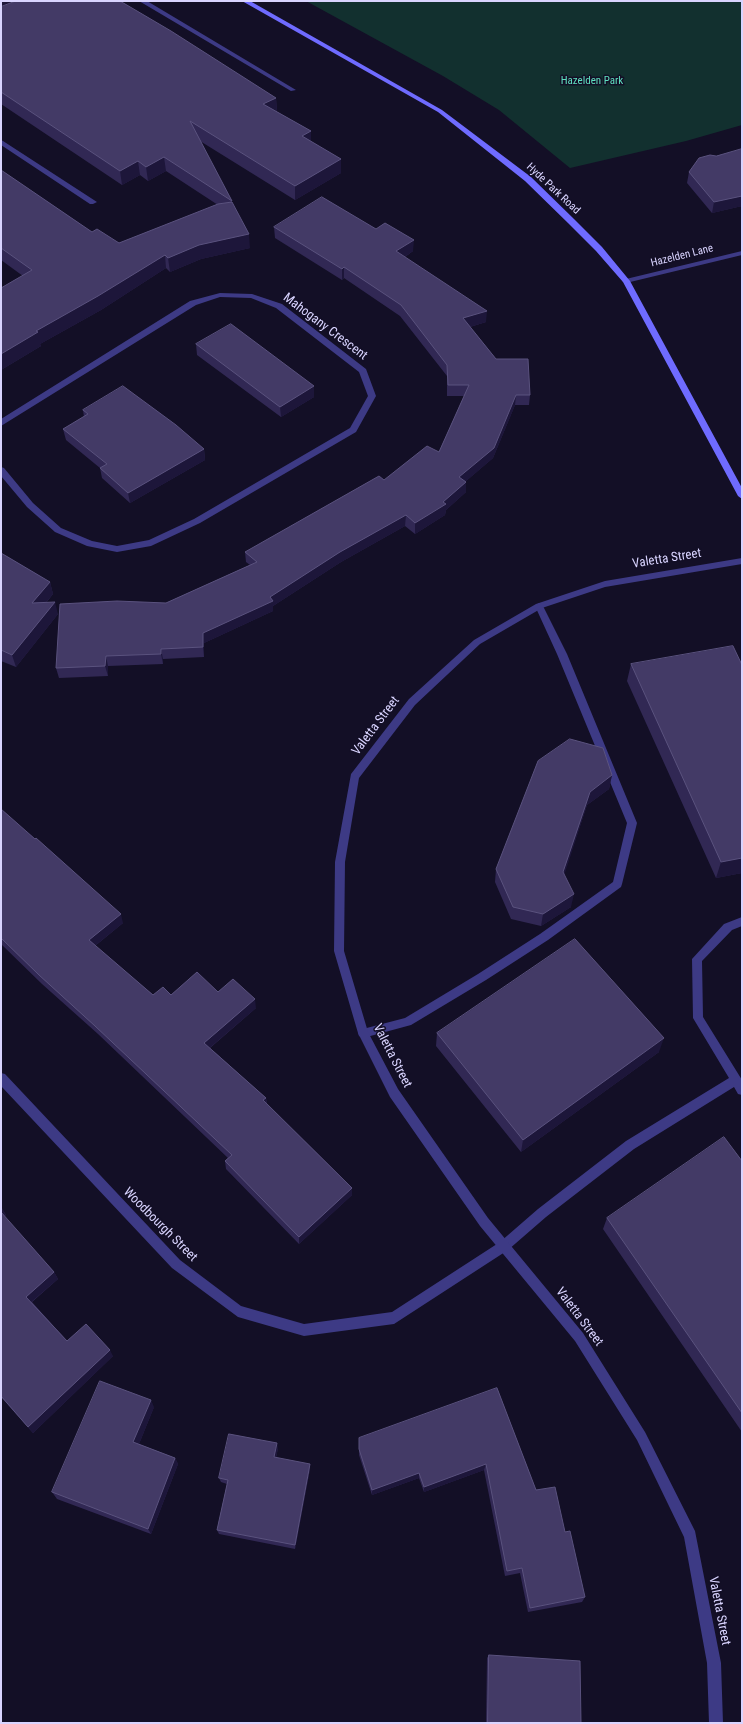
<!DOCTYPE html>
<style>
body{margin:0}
#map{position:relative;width:743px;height:1724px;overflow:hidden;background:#130f26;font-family:"Roboto Condensed",sans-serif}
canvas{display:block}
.frame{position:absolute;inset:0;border:2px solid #d9d4ff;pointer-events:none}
</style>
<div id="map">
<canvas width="743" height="1724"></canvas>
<div class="frame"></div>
</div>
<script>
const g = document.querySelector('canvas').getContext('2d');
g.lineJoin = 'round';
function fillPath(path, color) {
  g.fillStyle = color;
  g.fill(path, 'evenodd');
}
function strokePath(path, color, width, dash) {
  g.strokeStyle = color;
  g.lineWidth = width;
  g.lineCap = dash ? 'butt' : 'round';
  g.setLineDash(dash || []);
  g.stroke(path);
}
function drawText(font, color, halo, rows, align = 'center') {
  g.font = font + ' "Roboto Condensed",sans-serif';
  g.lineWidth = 3;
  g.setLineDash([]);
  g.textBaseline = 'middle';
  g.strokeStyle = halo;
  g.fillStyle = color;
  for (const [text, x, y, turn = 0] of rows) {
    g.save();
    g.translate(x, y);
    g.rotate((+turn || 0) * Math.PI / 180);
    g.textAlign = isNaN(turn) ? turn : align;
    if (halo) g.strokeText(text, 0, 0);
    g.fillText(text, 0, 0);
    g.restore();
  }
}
fillPath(new Path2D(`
 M306,1H742V125L686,141L570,168L499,110L443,76Z`), '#12302f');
fillPath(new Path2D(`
 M139,1H147L296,90L291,91Z
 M1,140L3,141L97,202L93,204H90L1,145Z
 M539,603L543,606L567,654L637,823L622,884L621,887L548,940L486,980L411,1025L363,1038L359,1036L358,1033L359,1030L405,1018L478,974L540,934L613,882L627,823L557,654L535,606Z
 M742,917V926L732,930L702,961L703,1017L742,1080V1095L738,1094L734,1087L634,1149L546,1217L508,1250L504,1252L500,1250L498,1246L500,1242L538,1209L626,1141L729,1078L693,1018L692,959L724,924Z`), '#3d3a85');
fillPath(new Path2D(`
 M220,293L252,294L282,304L366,369L376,396L356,432L200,523L151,546L117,552L87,546L55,532L27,507L1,476V467L4,468L33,503L61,528L92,541L117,546L149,540L194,519L350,428L368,396L359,372L276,308L251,298L220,297L196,305L1,426V419L190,301Z
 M1,1073L5,1074L180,1260L241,1306L304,1324L392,1312L500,1242L504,1240L508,1242L510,1246L508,1250L394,1324L304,1336L238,1317L172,1268L1,1086Z`), '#3d3a85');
fillPath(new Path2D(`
 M742,251V255L626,283L622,281L626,279Z
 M742,558V564L605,587L542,608L480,644L415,705L359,778L345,862L344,951L368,1032L398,1089L488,1218L583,1333L645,1432L695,1531L721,1663L723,1723H709L707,1663L684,1537L637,1440L575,1341L480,1226L390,1097L358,1033L334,951L335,862L351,774L409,699L474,640L536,604L605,581Z`), '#3d3a85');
fillPath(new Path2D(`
 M242,1H250L442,110L531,177L574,219L602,247L630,281L742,488V499L738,496L623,282L596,251L568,223L525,181L438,112Z`), '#6f6bff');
fillPath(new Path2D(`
 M1,1L276,98L277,112L311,131V141L341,173L295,200L200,141L232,201V202L250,248L201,259L170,272L166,268L101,310L40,344L41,346L1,370V288L23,276L1,260V170L92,232L119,243L218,205L166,171L148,181L140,175L122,185L1,104Z
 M742,149V206L712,213L687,183L689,172L716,156Z
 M274,227L376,229L413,251L405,257L486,322L470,327L496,359L530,395L529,405H515L493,458L466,481V492L446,510L445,515L415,534L405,526L341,562L273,606V611L204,643V657L163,659V664L108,666V676L59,678L56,668L166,603L250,565L246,562L245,552L439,452L464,396H447V376L400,316L344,278L342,280L275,238Z
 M196,344L314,397L281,417L197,355Z
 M83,410L204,449L205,460L130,503L102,478L100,468L66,440L63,429L84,417Z
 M1,553L50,582L53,594L46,603L58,614L16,667L1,661Z
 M631,664L742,873L716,878L627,681Z
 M612,775L609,789L587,805L564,874L571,907L541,926L511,919L495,882L496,869Z
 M1,809L123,923L95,946L153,995L218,992L256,1008L210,1048L266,1098L267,1104L352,1188V1195L299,1244L226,1169L225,1161L228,1158L98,1034L42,984L1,944Z
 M437,1033L659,1052L521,1152L436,1046Z
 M742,1161V1432L603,1229L607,1218Z
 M1,1207L6,1215L4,1216L54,1272L58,1279L32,1302L67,1341L113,1356L33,1433L1,1397Z
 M497,1388L536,1490L565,1532L585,1597L582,1602L528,1612L520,1573L505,1576L484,1470L424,1492L419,1478L372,1495L359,1455V1438Z
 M154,1407L139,1444L175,1458L178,1464L151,1534L57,1499L52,1492Z
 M278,1448L276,1458L310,1469L295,1549L219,1534L217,1530L227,1484L221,1482L219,1478Z
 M489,1655L581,1723H486L487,1658Z`), '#312854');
fillPath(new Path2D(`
 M1,1H28L1,15Z
 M276,98L277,112L263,104Z
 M311,131V145L302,136Z
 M164,157L166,171L148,181L146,167Z
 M341,159V173L295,200V186Z
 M138,161L140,175L122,185L120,171Z
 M742,196V206L712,213L714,202Z
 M249,234L250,248L201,259L170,272L168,258L199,245Z
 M414,240L413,251L396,263V251Z
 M165,255L166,268L101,310L40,344L41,346L1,370V354L36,331Z
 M344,267V278L342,280V269Z
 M487,311L486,322L463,329V318Z
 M314,386V397L281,417L280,407Z
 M516,395L515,405L493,458L458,488L459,477Z
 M204,449L205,460L130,503L128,493Z
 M466,482V492L446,510L445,515L415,534V523L443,502Z
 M406,515L405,526L341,562L273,606V611L204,643V657L203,647V633L270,597L340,552Z
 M50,582L53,594L35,616L32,603Z
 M55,602L58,614L16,667L12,655Z
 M161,649L163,659V664L161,654Z
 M106,656L108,666V676L105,666Z
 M612,775L609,789L587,805L561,885L563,872L590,792Z
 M742,858V873L716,878L721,862Z
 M574,894L571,907L541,926L543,914Z
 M121,914L123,923L91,949L89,940Z
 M255,999L256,1008L206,1051L204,1043Z
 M664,1038L659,1052L521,1152L523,1140Z
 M266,1098L267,1106L263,1100Z
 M352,1188V1195L299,1244V1237Z
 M1,1208H2L6,1215L3,1218L1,1214Z
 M54,1272L58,1279L30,1303L26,1297Z
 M110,1350L113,1356L33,1433L28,1427Z
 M151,1400L154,1407L137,1449L133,1442Z
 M277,1443L278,1448L275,1462L274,1457Z
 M175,1458L178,1464L151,1534L148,1529Z
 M310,1464V1469L295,1549V1545Z
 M486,1464L484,1470L424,1492V1487Z
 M419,1473V1478L372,1495V1490Z`), '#1d163a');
const building = new Path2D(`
 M16,1H120L171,31L276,98L263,104L311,131L302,136L341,159L295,186L190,121L232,201L164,157L146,167L138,161L120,171L1,92V7Z
 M742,149V196L714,202L689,172L699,158L710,155L716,156Z
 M1,170L92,232L97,229L119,243L218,204L232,202L249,234L199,245L168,258L165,255L98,296L36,331L38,332L1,354V288L32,270L1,248Z
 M322,197L376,229L385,223L414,240L396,251L487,311L463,318L496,359H528L530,395H516L494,448L459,477L466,482L443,502L446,504L415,523L406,515L340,552L270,597L273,601L203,633V647L161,649V654L106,656L105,666L56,668L60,604L117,601L166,603L257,562L245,552L379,476L384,480L427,446L439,452L469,385H448L447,365L401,305L344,267L342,269L274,227Z
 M231,324L314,386L280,407L196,344Z
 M123,386L176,425L204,449L128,493L100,468L107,464L63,429L88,414L83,410Z
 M1,553L50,582L32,603L55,602L12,655L1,650Z
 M733,646L742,665V858L721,862L631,664Z
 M570,739L603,748L612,775L590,792L563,872L574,894L543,914L513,907L496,869L538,761Z
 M1,809L35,839L36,838L121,914L89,940L153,995L163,987L171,995L197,972L218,992L233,979L255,999L204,1043L266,1098L263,1100L352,1188L299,1237L225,1161L232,1155L95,1026L39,975L1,938Z
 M575,939L664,1038L523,1140L437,1033Z
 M724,1137L742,1161V1413L607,1218Z
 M1,1212L54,1272L26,1297L67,1341L86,1324L110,1350L28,1427L1,1396Z
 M100,1381L151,1400L133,1442L175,1458L148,1529L52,1492Z
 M497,1388L536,1490L555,1487L565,1532L570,1531L585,1597L530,1608L522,1568L507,1571L486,1464L424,1487L419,1473L372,1490L359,1449V1438Z
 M229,1434L277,1443L274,1457L310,1464L295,1545L217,1530L228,1480L219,1478Z
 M489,1655L580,1661L581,1723H488Z`);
fillPath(building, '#433a66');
strokePath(building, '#5a527e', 1);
drawText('11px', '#5fe0c0', '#130f26', [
 ["Hazelden Park",592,81]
]);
drawText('11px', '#d9d4ff', '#130f26', [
 ["Hyde Park Road",553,189,43],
 ["Hazelden Lane",682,256,-14]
]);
drawText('13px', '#d9d4ff', '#130f26', [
 ["Mahogany Crescent",325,327,37],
 ["Valetta Street",667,559,-9],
 ["Valetta Street",376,726,-53],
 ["Valetta Street",392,1056,63],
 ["Woodbourgh Street",160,1225,45],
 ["Valetta Street",579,1317,53],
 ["Valetta Street",719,1611,79]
]);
</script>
